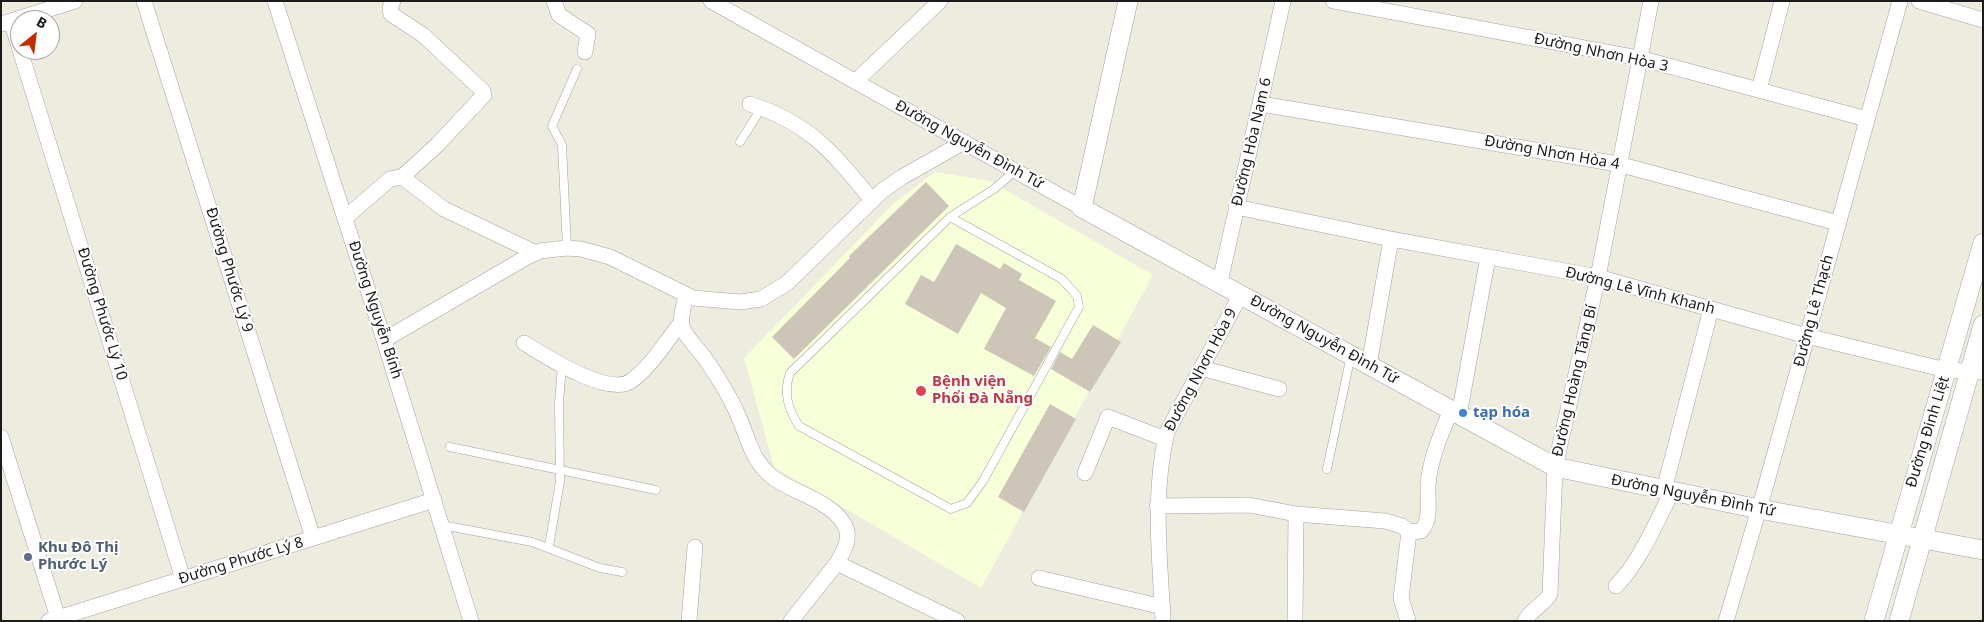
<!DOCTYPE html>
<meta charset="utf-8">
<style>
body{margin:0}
#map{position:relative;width:1984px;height:622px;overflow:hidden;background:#eeecdf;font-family:"Noto Sans",sans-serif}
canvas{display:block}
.frame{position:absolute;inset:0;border:2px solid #1b1b1b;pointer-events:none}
.north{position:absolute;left:10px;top:10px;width:50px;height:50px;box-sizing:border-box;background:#fff;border:1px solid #a4a4a4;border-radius:50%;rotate:29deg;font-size:14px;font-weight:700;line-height:20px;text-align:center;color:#1b1b1b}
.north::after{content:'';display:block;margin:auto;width:18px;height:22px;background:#c62b00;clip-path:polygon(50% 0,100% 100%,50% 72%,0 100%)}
</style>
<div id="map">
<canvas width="1984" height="622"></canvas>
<div class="frame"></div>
<div class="north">B</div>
</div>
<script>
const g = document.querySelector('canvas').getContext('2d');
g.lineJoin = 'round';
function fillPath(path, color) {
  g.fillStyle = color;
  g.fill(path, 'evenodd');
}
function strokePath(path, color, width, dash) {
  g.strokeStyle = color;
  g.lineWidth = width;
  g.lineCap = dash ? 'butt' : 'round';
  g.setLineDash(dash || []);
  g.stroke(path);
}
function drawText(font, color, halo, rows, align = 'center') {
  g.font = font + ' "Noto Sans",sans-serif';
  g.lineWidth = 4;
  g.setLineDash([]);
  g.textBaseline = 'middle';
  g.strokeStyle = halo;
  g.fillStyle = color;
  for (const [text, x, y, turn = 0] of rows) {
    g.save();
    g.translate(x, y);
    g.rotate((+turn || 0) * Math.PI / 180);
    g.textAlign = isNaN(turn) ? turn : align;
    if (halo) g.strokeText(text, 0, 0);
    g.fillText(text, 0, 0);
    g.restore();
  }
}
fillPath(new Path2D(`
 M935,172L990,181L1153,275L981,588L774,467L744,358L893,204Z`), '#f6ffd7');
fillPath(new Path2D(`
 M926,182L949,206L794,359L772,337L850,258L849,256Z
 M956,244L1000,269L1004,263L1022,274L1019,280L1056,301L1035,338L1051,347L1034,376L984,349L1006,308L981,293L958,334L905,304L921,275L934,282Z
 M1093,325L1121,342L1090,392L1051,369L1060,352L1072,359Z
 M1050,404L1076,419L1024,512L998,497Z`), '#cdc6b8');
const service = new Path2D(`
 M740,142L757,115L759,107
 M950,217L1062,279L1077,296L1079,307L983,481L967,503L951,509L799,426C788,409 783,393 790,373L950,217L994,189L1015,171
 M567,248L562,145L552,126L577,69
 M450,447L656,490
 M1327,469L1351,355
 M442,525L532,542L600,568L622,572
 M549,546L560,481L559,403L562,365`);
const minor = new Path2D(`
 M144,1L313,538
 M275,1L384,340L471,621
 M393,1L390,8L391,14L423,35L483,91L484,95L437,145L402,177
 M554,1L559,15L588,34L585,52
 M711,1L1082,208
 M1333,1L1639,58L1867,119
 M1919,1L1983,20
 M11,21L20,49
 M1,24L75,1
 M20,50L183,579
 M856,81L940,1
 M1759,90L1782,1
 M750,104C811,124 832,152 872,200
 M1261,104L1618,164L1838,223
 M1236,207L1391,239L1598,277L1807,336L1946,370L1983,372
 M345,218L390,179L402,177L444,209L536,253
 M1220,282L1283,1
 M686,295C684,305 679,320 683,329C688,339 697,348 704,357C718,377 731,397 740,420C749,441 752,460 771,476C792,493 829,499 844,524C852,537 844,551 837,563L791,621
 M384,340L527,257L540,251L567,248L581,249L610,257L693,298L740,302L761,299L787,283L882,191L902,177L964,142
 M524,343C545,356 609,397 631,381C652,366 665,342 681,323
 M1369,365L1391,239
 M1201,368L1279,389
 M1459,415L1488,257
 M1,437L59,621
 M1085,473L1108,417L1165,439
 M1664,490L1711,309
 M1157,506L1249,505L1296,514L1385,521L1402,526L1409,532
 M1409,532L1421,531C1432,520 1427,499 1428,485C1430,459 1441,434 1451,410
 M837,563L957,621
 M1039,578L1163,607
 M1616,586C1641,560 1655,524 1672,492
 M49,621L434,500
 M689,621L695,547
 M1163,621C1160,558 1152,495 1167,432L1241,294
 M1295,621L1296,514
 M1408,621L1401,598L1409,532
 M1525,621C1531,609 1544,605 1550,594L1555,467L1598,277L1651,1
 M1726,621L1766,485L1900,1`);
const tertiary = new Path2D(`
 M1128,1L1082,208L1555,467L1759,509L1983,550
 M1874,621L1983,243
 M1899,621L1983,325`);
strokePath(service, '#a2a2a2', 9);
strokePath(minor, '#a2a2a2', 16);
strokePath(tertiary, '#a2a2a2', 20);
strokePath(service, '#fff', 8);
strokePath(minor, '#fff', 15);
strokePath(tertiary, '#fff', 19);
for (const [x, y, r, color] of [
 [921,391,6,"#e0444e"],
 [1463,413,5,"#3f7fe0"],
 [28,557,5,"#5c6f8a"]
]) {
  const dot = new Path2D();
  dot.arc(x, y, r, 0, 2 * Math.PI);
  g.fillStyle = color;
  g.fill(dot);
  strokePath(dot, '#fff', 2);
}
drawText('15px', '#1b1b1b', '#fff', [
 ["Đường Nhơn Hòa 3",1601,53,12],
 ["Đường Hòa Nam 6",1252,142,-77],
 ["Đường Nguyễn Đình Tứ",969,145,29],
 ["Đường Nhơn Hòa 4",1552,153,10],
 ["Đường Phước Lý 9",229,270,73],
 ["Đường Lê Vĩnh Khanh",1640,291,14],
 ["Đường Nguyễn Bính",375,310,72],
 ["Đường Lê Thạch",1814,311,-75],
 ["Đường Phước Lý 10",102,314,73],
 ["Đường Nguyễn Đình Tứ",1324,340,29],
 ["Đường Nhơn Hòa 9",1201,370,-62],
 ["Đường Hoàng Tăng Bí",1575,381,-77],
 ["Đường Đinh Liệt",1928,432,-73],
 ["Đường Nguyễn Đình Tứ",1693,496,11],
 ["Đường Phước Lý 8",241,561,-17]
]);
drawText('bold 15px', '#be3a42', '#fff', [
 ["Bệnh viện",932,382],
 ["Phổi Đà Nẵng",932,399]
], 'left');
drawText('bold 15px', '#366cbe', '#fff', [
 ["tạp hóa",1473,413]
], 'left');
drawText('bold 15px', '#4e5e75', '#fff', [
 ["Khu Đô Thị",38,548],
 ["Phước Lý",38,565]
], 'left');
</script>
